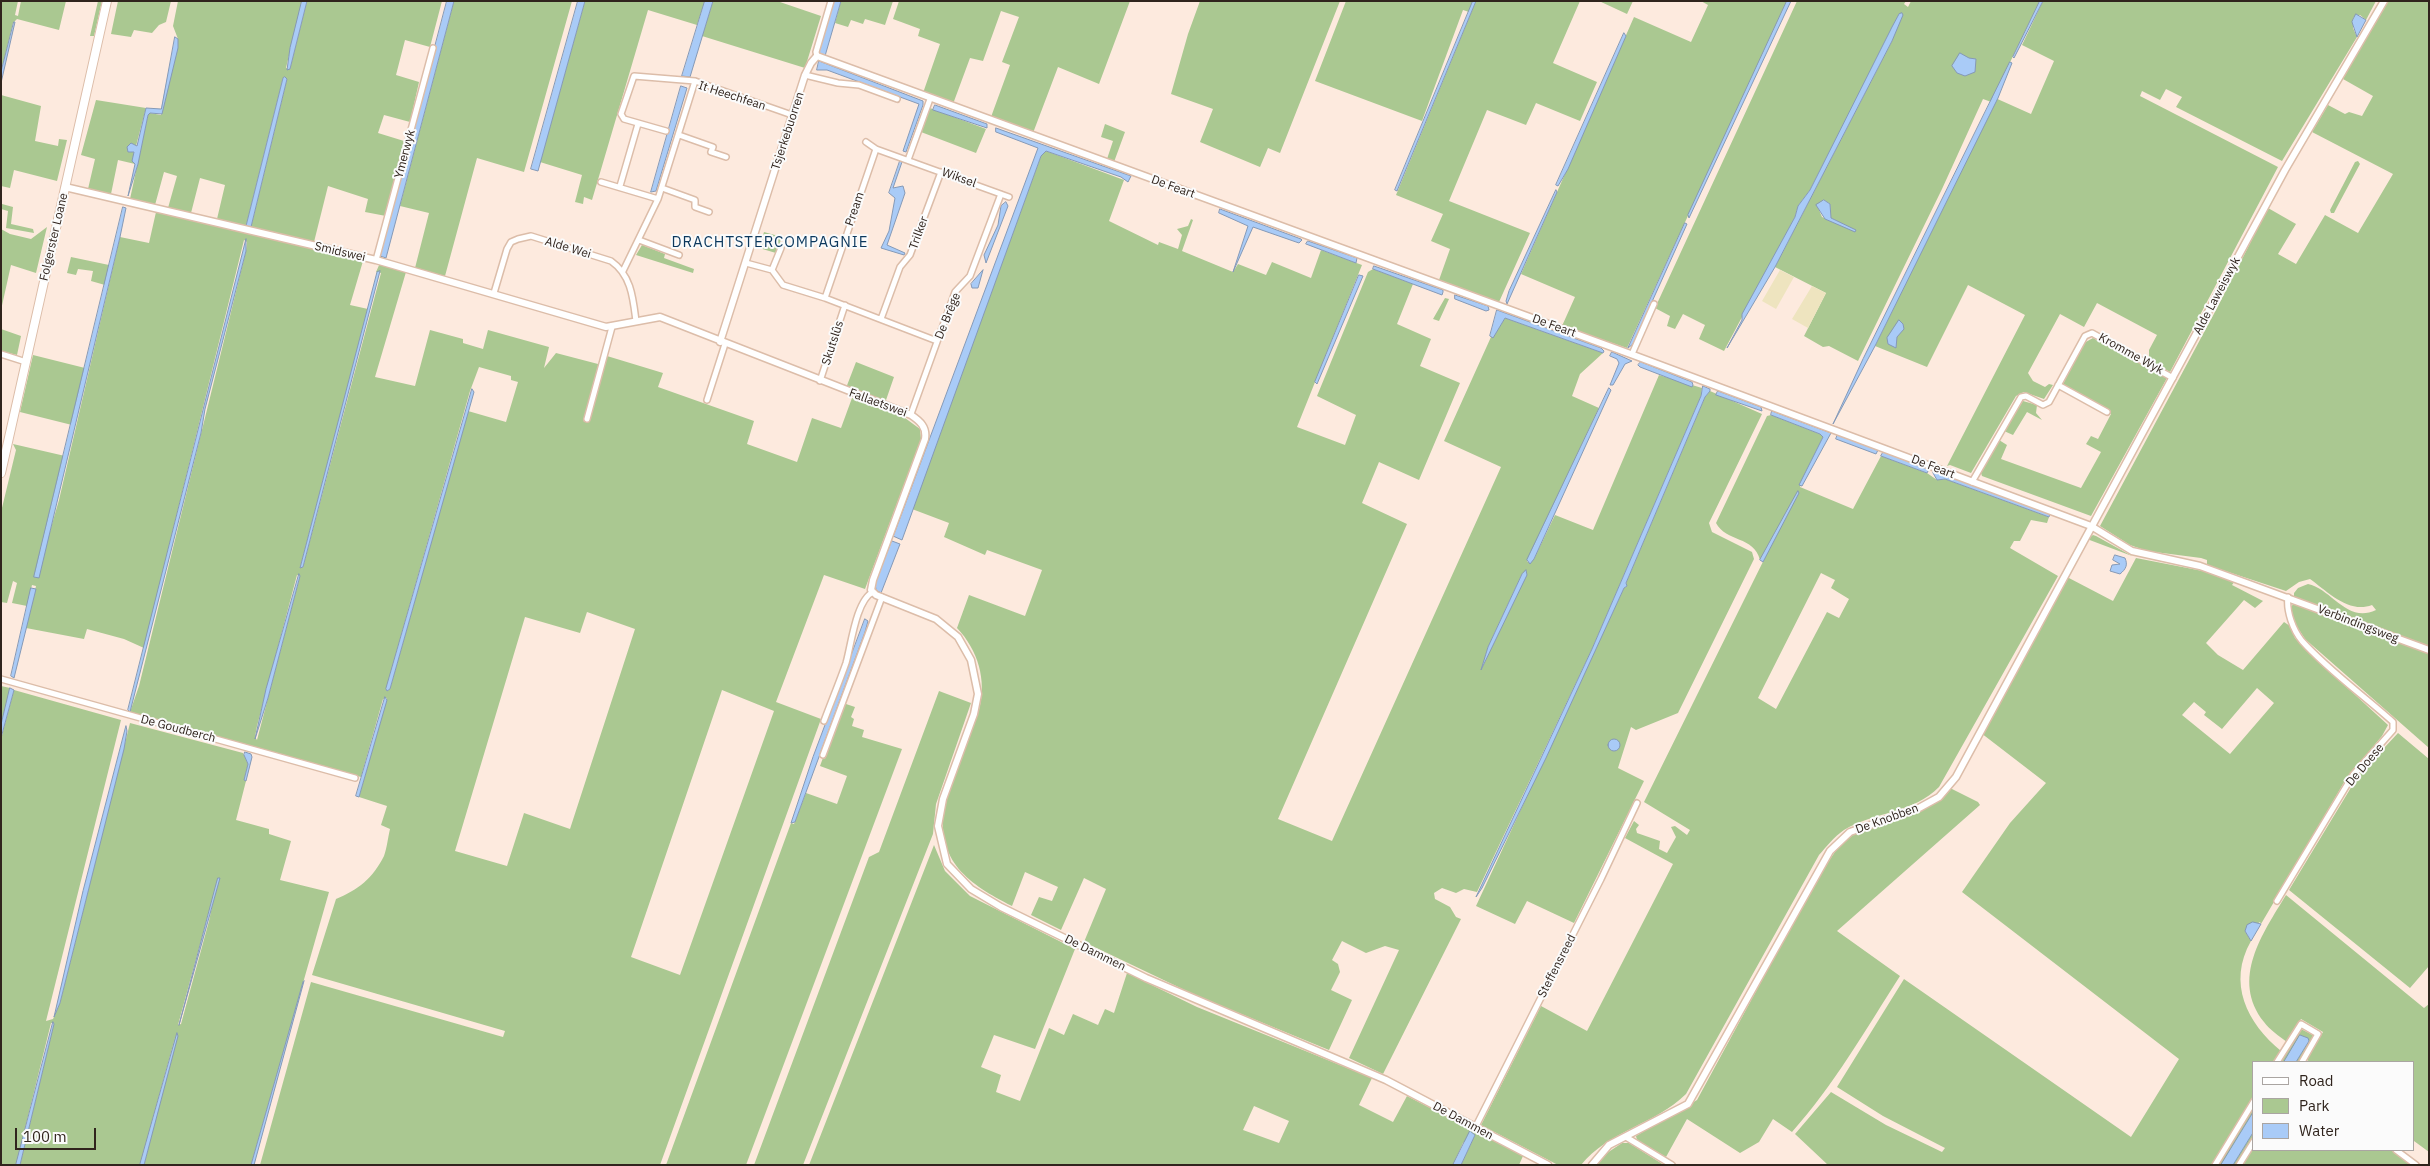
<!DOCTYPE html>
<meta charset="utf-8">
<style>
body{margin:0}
#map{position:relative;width:2430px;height:1166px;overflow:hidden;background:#fdeade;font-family:"IBM Plex Sans",sans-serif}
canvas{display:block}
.frame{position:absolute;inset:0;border:2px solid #30241d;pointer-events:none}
.legend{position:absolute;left:2252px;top:1061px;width:162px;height:90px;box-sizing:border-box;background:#fbfbfb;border:1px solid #aaa5a2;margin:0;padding:6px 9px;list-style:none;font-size:15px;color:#30241d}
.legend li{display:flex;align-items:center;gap:10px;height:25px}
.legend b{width:25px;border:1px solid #aaa5a2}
.scale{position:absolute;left:15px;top:1128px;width:81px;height:22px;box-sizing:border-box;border:2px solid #30241d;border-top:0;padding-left:6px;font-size:15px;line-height:18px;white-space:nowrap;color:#30241d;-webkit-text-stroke:4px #fbfbfb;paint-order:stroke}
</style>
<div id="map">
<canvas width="2430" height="1166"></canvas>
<div class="frame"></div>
<ul class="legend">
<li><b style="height:6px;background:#fff"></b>Road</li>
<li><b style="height:14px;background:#aac891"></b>Park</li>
<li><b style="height:14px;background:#a9cbf7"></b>Water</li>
</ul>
<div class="scale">100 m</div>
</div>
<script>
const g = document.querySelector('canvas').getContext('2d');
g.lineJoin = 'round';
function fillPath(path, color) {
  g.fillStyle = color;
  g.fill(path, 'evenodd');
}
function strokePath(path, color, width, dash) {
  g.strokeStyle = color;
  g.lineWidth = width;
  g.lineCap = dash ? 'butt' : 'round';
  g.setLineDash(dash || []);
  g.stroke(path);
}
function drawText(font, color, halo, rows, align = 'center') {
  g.font = font + ' "IBM Plex Sans",sans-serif';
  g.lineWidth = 4;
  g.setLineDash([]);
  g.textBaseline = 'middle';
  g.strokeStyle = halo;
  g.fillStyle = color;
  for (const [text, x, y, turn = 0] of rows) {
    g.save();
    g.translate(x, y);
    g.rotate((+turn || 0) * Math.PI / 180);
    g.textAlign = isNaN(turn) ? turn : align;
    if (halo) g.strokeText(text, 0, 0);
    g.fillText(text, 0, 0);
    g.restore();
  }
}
fillPath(new Path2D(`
 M1,1H18L15,15L18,16L21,1H66L59,30L17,19L13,23L1,72Z
 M98,1H102L94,36H90Z
 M118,1H171L166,22L159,25L152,33L134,30L131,37L111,34Z
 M178,1H302L286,68L290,69L307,1H442L430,47L405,40L396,75L419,82L410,122L384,115L378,133L404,141L386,216L365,212L368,199L328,186L314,242L251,227L287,79L285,77L283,78L246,226L217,219L225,185L200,178L191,213L168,208L177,176L164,172L155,205L130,199L148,115L150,113L161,115L178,39L173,26Z
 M454,1H572L524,172L477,158L445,276L415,268L429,213L400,206Z
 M585,1H705L697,25L648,10L592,200L584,197L583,204L575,202L582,175L540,162Z
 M713,1H777L821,16L805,68L702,36Z
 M841,1H893L885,25L865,19L863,24L851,20L848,27L835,23Z
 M899,1H1130L1099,84L1058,67L1033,133L991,117L1010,65L1002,62L1019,17L1001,11L983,61L970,58L953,104L923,93L940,44L918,36L920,29L893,19Z
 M1200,1H1340L1280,153L1268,148L1260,167L1200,142L1213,109L1171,94L1188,34Z
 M1346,1H1473L1469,12L1463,10L1422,121L1315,81Z
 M1476,1H1580L1553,63L1597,82L1580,121L1536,103L1526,125L1487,110L1449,201L1530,233L1499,302L1439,280L1450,249L1431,241L1443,214L1396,195Z
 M1599,1H1633L1627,14Z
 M1701,1H1787L1627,348L1562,326L1575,297L1521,274L1634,17L1691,42L1708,5Z
 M1797,1H1906L1904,4L1908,7L1911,1H2040L1993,97L2031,114L2054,61L2022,45L2043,1H2376L2366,20L2360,15L2353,18V28L2357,37L2282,161L2176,107L2182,97L2166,89L2160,100L2142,91L2140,96L2278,167L2170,372L2149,361V350L2157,335L2097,303L2084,327L2060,314L2028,373L2033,381L2045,387L2049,384L2053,385L2044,399L2024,392L2016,396L1971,473L1950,465L1947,466L2025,315L1968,285L1927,367L1875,346L1994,103L1983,99L1942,189L1858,361L1829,346L1823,347L1804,336L1826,293L1775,267L1892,41L1899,14L1831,149L1810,190L1798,206L1795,217L1724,351L1699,339L1705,325L1683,314L1675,329L1667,326L1670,316L1655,308ZM1824,200L1830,204L1831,218L1855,230L1822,217L1817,205Z
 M2386,1H2429V646L2294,597V593L2298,588L2308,584C2332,589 2347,624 2376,610L2372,605C2349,614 2328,592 2310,579L2299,582L2286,591L2207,565V560L2201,558L2147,551L2130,545L2100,526L2216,310L2268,208L2296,224L2278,254L2296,264L2325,215L2358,233L2393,174L2312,132L2328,105L2345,114L2349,112L2362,116L2373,96L2343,79Z
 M1,95L41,106L35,141L58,146L59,139L67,140L57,181L14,170L10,188L1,186Z
 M96,100L146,108L136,146L133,144L135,164L118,160L111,194L88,189L95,159L81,155Z
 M930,108L986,129L976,153L921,132Z
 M1105,124L1125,132L1114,162L1107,159L1113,141L1101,137Z
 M1046,151L1124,180L1109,221L1158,245L1159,242L1178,249L1182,235L1177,229L1188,226L1191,219L1193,220L1182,251L1233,272L1238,264L1266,275L1272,262L1311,278L1321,250L1362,265L1297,427L1345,445L1356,415L1317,396L1368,272L1373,269L1413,284L1397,324L1431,339L1420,366L1460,383L1419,480L1379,462L1362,503L1407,524L1278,819L1332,841L1501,467L1444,441L1491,337H1493L1505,318L1603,353L1580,374L1572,396L1599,408L1527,562L1534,559L1555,515L1593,530L1659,375L1702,388L1701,396L1592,649L1477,892L1464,889L1456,893L1442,888L1434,893L1435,899L1450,907L1456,917L1461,919L1383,1074L1349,1058L1399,950L1385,946L1366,953L1342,941L1332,960L1338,964L1340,972L1331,990L1352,1000L1329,1050L1195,995L1084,942L1106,889L1084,878L1061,930L1031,915L1039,897L1052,901L1058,887L1025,872L1012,906C969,884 936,862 944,807L979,710C987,680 978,650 957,628L969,595L1025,616L1042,570L987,550L985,555L944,537L949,523L912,509L1041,156ZM1527,573L1482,668L1488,647L1522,574Z
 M2358,161L2360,164L2337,207L2334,213H2331L2330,210L2355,162Z
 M1,197L2,204L13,207L11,224L33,229L34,233L6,228L8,211L1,209Z
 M156,212L363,261L350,305L368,309L300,568L303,567L381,273L376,272L380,263L406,272L375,377L415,386L430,330L463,339V343L483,349L488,330L549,347L544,368L556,353L598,364L599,366L589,401L593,402L607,356L663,373L658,387L754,421L747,444L797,462L812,418L841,428L852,398L905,418L920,429L921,439L865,589L824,575L776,702L821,719L660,1165H260L311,982L503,1037L505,1031L312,975L336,899C358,890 373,878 384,856C387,848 388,837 390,829L381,825L387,806L359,797L387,698L383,699L361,777L130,712L139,686L246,251L247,242L244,240L144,648L124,639L87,629L84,639L26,628L36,586L32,585L27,606L12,603L17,583L13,581L7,603L1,602V512L16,450L13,444L65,456L40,552L50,531L59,500L120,237L149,243ZM479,367L511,376V380L518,382L506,422L468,411L390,689L387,691L386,689L470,391ZM297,575L300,576L257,740L255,737L257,726ZM587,612L635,629L570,829L524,813L507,866L455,851L525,617L580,633ZM722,690L774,711L680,975L631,957Z
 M47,227L36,273L11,265L1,310V229L10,234L31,239Z
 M764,232L782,237L776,253L759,248Z
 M642,245L665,254L664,258L694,269L693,273L636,255Z
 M71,257L109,265L105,285L91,281L93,271L78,269L76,275L67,273Z
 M1445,298L1449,299L1439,321L1433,319Z
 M1,329L21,336L17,355L1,351Z
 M2093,338L2167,378L2091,516L1982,476L1981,473L1999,440L2007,445L2001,459L2081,488L2101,452L2086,444L2091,436L2098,439L2111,414L2062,386L2084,343Z
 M33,355L85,368L72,425L20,412Z
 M856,362L894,377L885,403L846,388Z
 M1710,391L1762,414L1709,523L1712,532L1752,552L1754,559L1678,713L1636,730L1631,727L1618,768L1644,781L1574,923L1527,901L1515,924L1476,906L1624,588L1627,586L1626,583L1705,397Z
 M2023,401L2037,405L2036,413L2042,420L2027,412L2013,435L2004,431Z
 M1771,415L1820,434L1823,437L1800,487L1853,509L1881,456L1927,473L1937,480L1945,479L2049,517L2047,523L2031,520L2020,541H2014L2010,548L2058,576L1939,787C1914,813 1874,812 1844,830C1834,837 1827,846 1819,855L1686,1094C1656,1124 1608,1131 1581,1165H1558L1481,1125L1541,1006L1587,1031L1673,864L1625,838L1634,821L1639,825L1636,829L1637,833L1660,841L1659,849L1667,853L1676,837L1671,827L1675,826L1687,835L1690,830L1644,802L1798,491L1760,560C1754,536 1726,542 1716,523L1767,416ZM1821,573L1835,580L1831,588L1849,599L1839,618L1827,612L1776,709L1758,698Z
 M2093,535L2096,536L2132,556L2087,539Z
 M2136,558L2203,571L2235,581L2232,585L2263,601L2255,608L2244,600L2206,643L2218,655L2243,670L2284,622L2290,626L2295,638L2315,658L2388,725L2382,736L2346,779L2261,924L2260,922L2245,931L2251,941C2227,983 2247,1023 2281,1051L2274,1062H2254V1096L2212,1165H1828L1795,1134L1831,1092L1886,1125L1942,1152L1945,1148L1883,1116L1837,1087L1904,979L2131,1137L2179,1059L1962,892L2010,823L2046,783L1981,733L2067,577L2113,601ZM2257,688L2274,703L2230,754L2182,715L2194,702L2206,712L2204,715L2222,729Z
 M2294,603L2429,653V748L2305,639L2294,622L2291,607Z
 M1,686L10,688L1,725Z
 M14,690L121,720L46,1021L53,1019L60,1003L130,723L243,753L248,764L244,780L246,781L236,820L269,829V834L291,841L280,880L329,892L251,1165H144L176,1034L140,1165H20L54,1023H51L16,1165H1V739ZM218,878L209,921L181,1024L178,1025Z
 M939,691L971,703L936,804L933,834L803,1165H754L869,857L879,852Z
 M843,703L855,707L851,717L854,719L852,726L864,730L862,737L902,749L746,1165H666L791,823L794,824L806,793L837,804L847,776L820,766Z
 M2398,733L2429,759V966L2410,988L2289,890L2358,776Z
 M1950,788L1978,802L1980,805L1837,931L1900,976C1866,1029 1834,1085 1792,1132L1773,1119L1759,1142L1740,1153L1687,1119L1666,1157L1637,1140L1636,1136L1697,1100L1818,877L1841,843L1854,833L1912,813Z
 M934,845L945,871L970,896L1075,949L1035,1049L994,1035L981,1067L1001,1075L996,1092L1020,1101L1049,1028L1064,1035L1073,1014L1098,1025L1105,1009L1114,1013L1127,973L1197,1007L1372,1078L1359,1105L1393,1122L1407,1096L1523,1156L1519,1165H1461L1475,1135L1463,1143L1453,1165H809ZM1254,1106L1289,1121L1279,1143L1243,1130Z
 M2286,895L2424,1008L2429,1004V1152L2414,1141V1062H2310L2307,1060L2323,1032L2301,1019L2287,1042C2279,1036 2270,1030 2264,1022C2230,979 2263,933 2286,895Z
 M2301,1029L2315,1036L2299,1062H2296L2309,1041L2300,1035L2284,1062H2280Z
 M2254,1106V1111L2221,1165H2218Z
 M2254,1131V1137L2237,1165H2233Z
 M1622,1143H1629L1664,1165H1596L1607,1153Z
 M2254,1146V1150H2392L2412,1165H2243Z`), '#aac891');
fillPath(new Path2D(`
 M1780,270L1794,277L1776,309L1762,301Z
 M1812,286L1826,293L1808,328L1792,319Z`), '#eee4bf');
const water = new Path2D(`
 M302,1H307L290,69L287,70L290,48Z
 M447,1H454L386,258L380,256Z
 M578,1H585L538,171L531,169Z
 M705,1H713L690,77L682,76Z
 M833,1H841L825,56L817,53Z
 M1473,1H1476L1397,191L1395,190Z
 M1787,1H1791L1689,218L1688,215Z
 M2040,1H2043L2014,58L2013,57Z
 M1902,13L1903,15L1892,41L1775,267L1727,348L1742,320V314L1795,217L1798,206L1810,190L1892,27L1899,14Z
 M2356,14L2366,20L2357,37L2352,22Z
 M14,22H15L1,83V72Z
 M1624,33L1626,36L1568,169L1558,186L1556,185Z
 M175,37L178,39V48L162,114L150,113L148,115L138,164L128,196L135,164L132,161L134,152H128L127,147L131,143L137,146L146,108L161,109Z
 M1960,53L1969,58L1976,59L1975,72L1965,76L1957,73L1952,66Z
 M819,61L923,101V105L906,152L903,151L919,104L827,70H817Z
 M2010,62L2012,63L1998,98L1875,346L1833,424L1863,359Z
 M285,77L287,79L251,227L246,226L283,78Z
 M681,86L687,88L656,191L651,192Z
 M935,105L987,124V128L933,110Z
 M996,128L1131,176L1128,182L1121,177L1046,151L1041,156L902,540L893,536L894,534L1038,148L996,132Z
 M900,161L902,162L893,188L903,186L905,193L887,245L905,253L904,255L881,248L889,231L895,198L889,193Z
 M1556,190L1557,192L1507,304L1506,301L1509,291Z
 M1824,200L1830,204L1831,218L1856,230L1855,232L1825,219L1816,205Z
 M1006,202L1008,206L986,263L984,255L998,225L1001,206Z
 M123,207L126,208L120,237L39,578L34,577Z
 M1220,209L1301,239L1302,240L1299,243L1253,227L1233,272L1248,226L1219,213Z
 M1685,223L1687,224L1633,344L1628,348Z
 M246,239V251L205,409L201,433L130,712L128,710Z
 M1308,241L1357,258L1356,263L1306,244Z
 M1374,266L1443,290V292L1442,295L1373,269Z
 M983,270L978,288H972L971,284Z
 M380,271L303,567L300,568L377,272Z
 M1359,275L1363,276L1317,384L1315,382Z
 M1455,295L1488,306L1489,310L1486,311L1455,299Z
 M1497,310L1601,348L1604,351L1603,353L1505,318L1493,338L1490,336Z
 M1899,320L1903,324L1904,329L1897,337L1896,348L1888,344L1887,338Z
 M1612,352L1632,361L1625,364L1613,385H1610L1619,363L1617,359L1610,356Z
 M1641,362L1692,382L1693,385L1692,387L1640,367L1638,365Z
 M1703,386L1710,389V391L1705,397L1626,583L1627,586L1624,588L1546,758L1482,888L1476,897L1592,649L1701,396Z
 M1609,388L1611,390L1534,559L1530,564L1527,560Z
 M472,389L474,392L390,689L387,691L386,689Z
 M1718,391L1761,407L1762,411L1716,395Z
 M1772,411L1831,433L1802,486L1799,485L1823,437L1820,434L1771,415Z
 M1838,434L1878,450L1876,454L1836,439Z
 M1884,451L1929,469L1927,473L1881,456Z
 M1934,470L2050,513L2049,517L1945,479L1937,480L1933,473Z
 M1798,491L1799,493L1763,562L1760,560Z
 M892,541L900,544L881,593L876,590L875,583Z
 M2115,555L2125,558C2128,565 2126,569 2120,574L2110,571L2112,565L2120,564L2113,560Z
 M1526,570L1527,575L1481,670L1488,647L1522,574Z
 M299,574L300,576L268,698L255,739L266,689Z
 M31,588L36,589L14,678L11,676Z
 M865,619L868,621L865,632L795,822L791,823L813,757Z
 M10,688L14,690L1,738V725Z
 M385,697L387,700L359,797L356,796Z
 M126,726L127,731L124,749L60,1003L54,1017L83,891Z
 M1608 745a6 6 0 1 1 12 0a6 6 0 1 1-12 0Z
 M245,752L251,754L252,757L246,781L244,780L248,764L244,755Z
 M218,878H220L179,1025Z
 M2253,922L2261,924L2251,941L2245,931L2247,925Z
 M304,981L254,1165H251L303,982Z
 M53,1022L54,1024L20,1165H16Z
 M177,1033L178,1036L144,1165H140Z
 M2300,1035L2308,1038L2309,1041L2296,1062H2284Z
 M2254,1111V1131L2233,1165H2221Z
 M1470,1131L1475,1135L1461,1165H1453Z`);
fillPath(water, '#a9cbf7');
strokePath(water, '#8599b6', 1);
const minor = new Path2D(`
 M817,56L816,52L831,1
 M805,75L838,83L859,85L897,99
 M666,131L624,119L621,114L634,76L695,81
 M679,135L713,147L711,152L726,157
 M866,142L876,149L1009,197
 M908,160L930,99
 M601,182L658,199
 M620,186L638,124
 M662,188L695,200V207L709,212
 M639,240L679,255
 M376,260L433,48
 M746,263L772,270L781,248
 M772,270L783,285L825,298L937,341
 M623,271L658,199L695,81L792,115
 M494,293L507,249L511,242L518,239L531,236L611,261C631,275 633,297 636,321
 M825,298L876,149
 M881,319L900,267L910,255L941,172
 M1,354L26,362
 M1632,354L1654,304
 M820,381L845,305
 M2058,385L2107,412
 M707,400L725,344
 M911,414L955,292L970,276L1001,194
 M587,419L612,327
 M1972,482L2021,397L2026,396L2043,405L2049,402L2085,336L2092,333L2173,378
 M1,679L355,778
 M824,721C831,702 839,683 846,663C851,646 856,600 873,592
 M823,755L882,597
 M2277,901L2353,775L2393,730V722C2364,696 2327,669 2302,641C2293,630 2286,611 2288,597
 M2277,1062L2301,1024L2318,1034L2302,1062
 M1475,1128L1601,879L1637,803
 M1626,1137L1672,1165
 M2396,1150L2416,1165
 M2215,1165L2254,1101
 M2239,1165L2254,1141`);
const tertiary = new Path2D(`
 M65,187L376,260L606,327L660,317L911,415C920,421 927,427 925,439L873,580L871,590L876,595L936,619L958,637L971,660L978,694L974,714L943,799L938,826L947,864L971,889L1001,907L1146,978L1386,1080L1548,1165
 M720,342L805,75L811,63L817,56L1636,356L2091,526L2132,551L2200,566L2429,650
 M1592,1165L1609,1145L1688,1104L1830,851L1850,832L1919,808L1939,797L1956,777L2285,170L2384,1`);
const secondary = new Path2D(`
 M1,473L107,1`);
strokePath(minor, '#dcbda9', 8);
strokePath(tertiary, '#dcbda9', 9);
strokePath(secondary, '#dcbda9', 10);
strokePath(minor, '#fff', 5);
strokePath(tertiary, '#fff', 6);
strokePath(secondary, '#fff', 8);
drawText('12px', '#30241d', '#fbfbfb', [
 ["It Heechfean",732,96,18],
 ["Tsjerkebuorren",788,131,-72],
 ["Ymerwyk",405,154,-75],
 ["Wiksel",959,178,20],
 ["De Feart",1173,187,20],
 ["Pream",855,209,-71],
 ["Trilker",919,233,-70],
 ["Folgerster Loane",54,237,-77],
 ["Alde Wei",568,248,17],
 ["Smidswei",340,252,13],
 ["Alde Laweiswyk",2217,296,-62],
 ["De Brêge",948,316,-68],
 ["De Feart",1554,326,20],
 ["Skutslûs",833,343,-72],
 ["Kromme Wyk",2131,354,29],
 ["Fallaetswei",878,403,20],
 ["De Feart",1933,467,21],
 ["Verbindingsweg",2358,624,21],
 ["De Goudberch",178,729,15],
 ["De Doese",2365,765,-50],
 ["De Knobben",1887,819,-20],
 ["De Dammen",1095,953,26],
 ["Steffensreed",1557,966,-63],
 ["De Dammen",1463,1121,28]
]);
g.letterSpacing = '1px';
drawText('15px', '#0c385d', '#fbfbfb', [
 ["DRACHTSTERCOMPAGNIE",770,243]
]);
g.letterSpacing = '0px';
</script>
